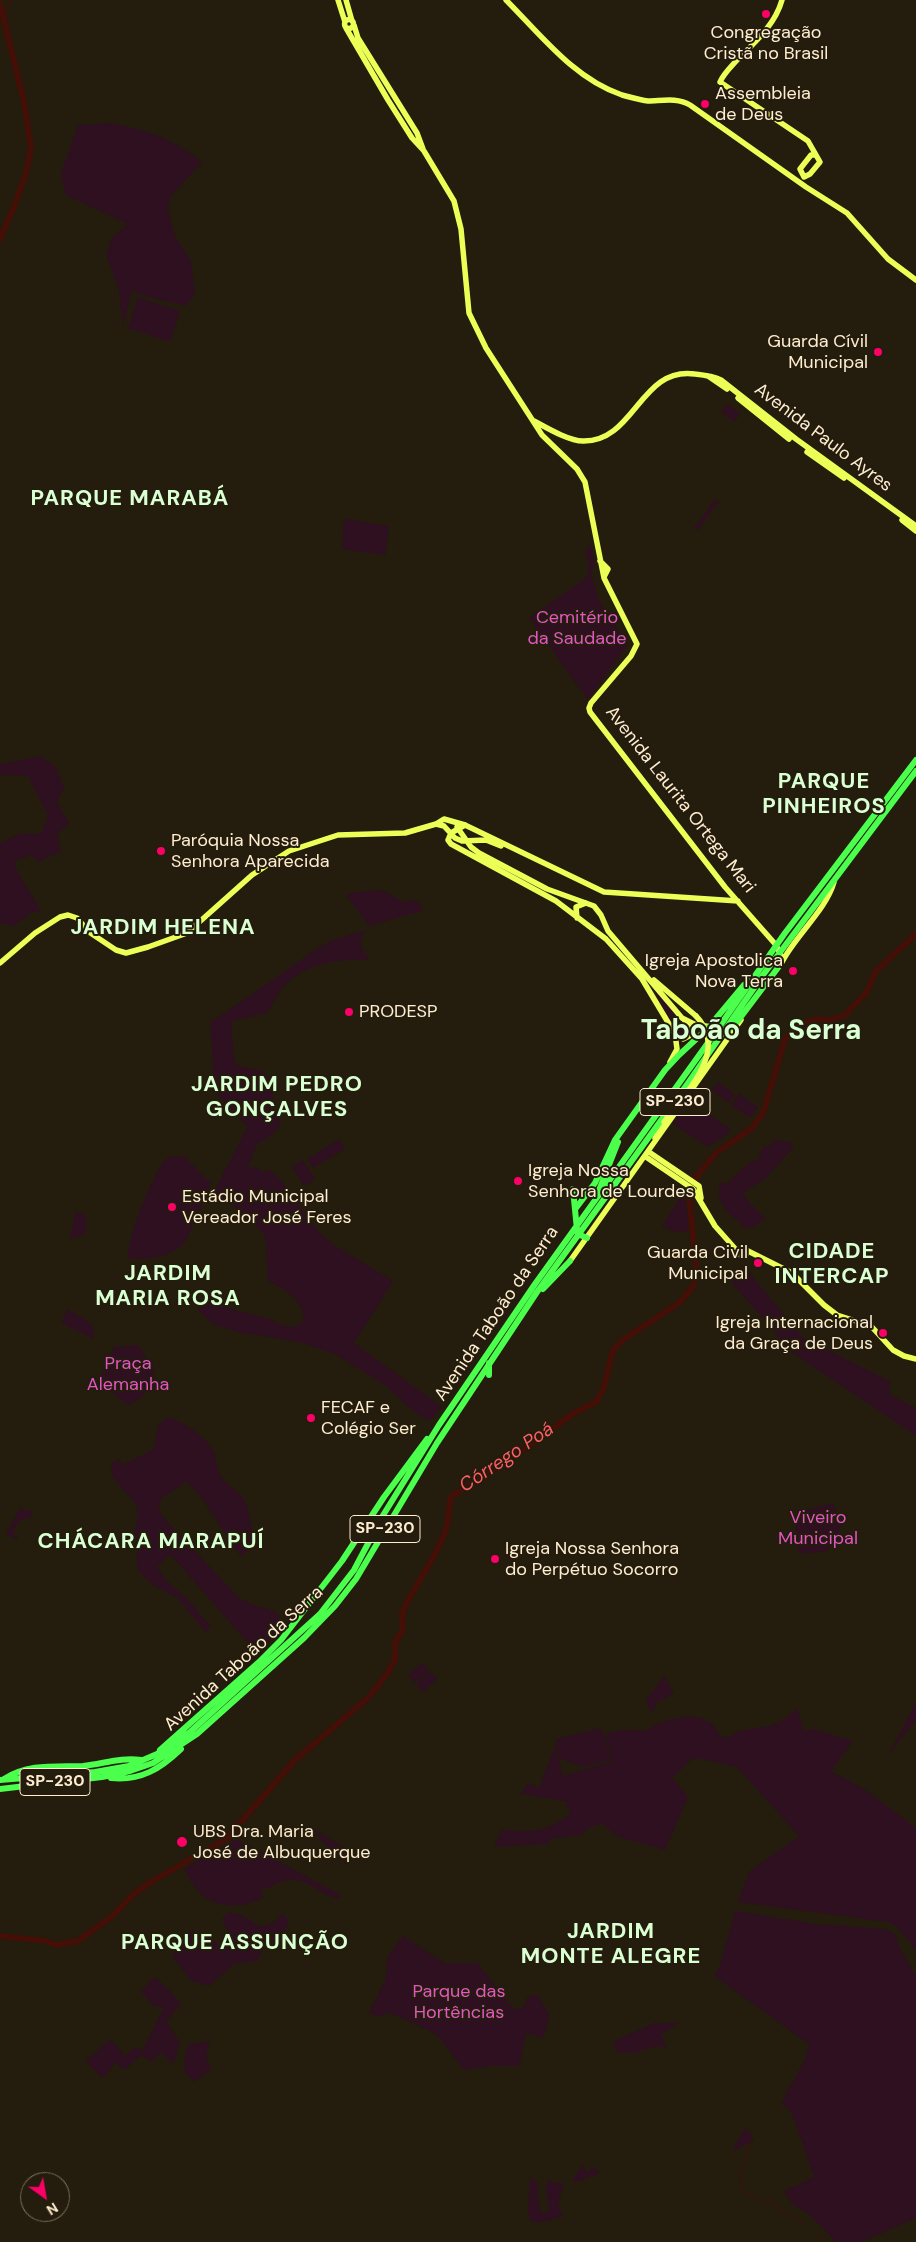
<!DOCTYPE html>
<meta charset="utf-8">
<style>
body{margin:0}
#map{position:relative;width:916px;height:2242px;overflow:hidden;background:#241c0d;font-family:"DM Sans",sans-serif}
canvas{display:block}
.north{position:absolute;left:20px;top:2172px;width:50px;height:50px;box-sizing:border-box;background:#241c0d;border:1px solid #7c705b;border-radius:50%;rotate:148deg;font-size:14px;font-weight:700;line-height:20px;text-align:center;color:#ffedd0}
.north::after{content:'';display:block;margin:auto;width:18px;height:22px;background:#fb0066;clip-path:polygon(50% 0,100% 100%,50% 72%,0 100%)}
</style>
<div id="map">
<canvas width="916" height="2242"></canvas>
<div class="north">N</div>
</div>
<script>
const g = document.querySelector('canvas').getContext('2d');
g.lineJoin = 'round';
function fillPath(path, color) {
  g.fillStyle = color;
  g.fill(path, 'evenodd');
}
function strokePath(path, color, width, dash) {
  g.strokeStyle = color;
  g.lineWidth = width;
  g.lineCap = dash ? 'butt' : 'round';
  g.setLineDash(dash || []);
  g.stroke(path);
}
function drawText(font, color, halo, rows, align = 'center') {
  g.font = font + ' "DM Sans",sans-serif';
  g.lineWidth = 4;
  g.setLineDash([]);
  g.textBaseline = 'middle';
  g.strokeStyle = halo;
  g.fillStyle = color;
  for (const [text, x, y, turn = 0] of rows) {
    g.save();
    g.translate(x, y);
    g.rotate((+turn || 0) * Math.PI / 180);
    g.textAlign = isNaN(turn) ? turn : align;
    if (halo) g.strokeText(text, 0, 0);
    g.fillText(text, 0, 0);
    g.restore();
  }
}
fillPath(new Path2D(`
 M111,123C149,131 171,138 202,162L170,197L168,210L175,236L191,261L195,295L185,306L138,294L132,290L123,327L119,290L106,255L112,238L128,224L66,195L61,174L78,125Z
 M138,297L180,311L170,342L128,328Z
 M727,404L740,413L734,422L721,412Z
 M715,499L719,501L698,530L694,528Z
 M344,519L389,526L385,555L342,549Z
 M591,545L595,565L591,573L599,601L628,644L588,700L529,618L586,578L589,566L585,550Z
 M40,756L55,766L64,788L57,802L69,824L57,834L61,851L39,862L31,855L14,861L16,869L41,911L32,912L13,926L0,923V843L22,833L41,834L48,816L28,776L0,775V764Z
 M382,890L405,903L412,899L423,906L421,911L369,926L346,895L356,892Z
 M364,930L360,944L369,960C339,959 305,963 284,986C277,994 272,1005 267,1013L233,1021L231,1024L235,1065L262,1071L268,1076L272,1086L273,1105L281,1124L270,1137L257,1144L248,1167H256L262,1172L270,1170L283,1183L319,1232L332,1244L393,1281L354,1343L442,1407L430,1421L413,1411L387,1387L335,1354L306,1344L271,1337L240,1333L213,1324L198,1310L200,1304L207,1299L234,1310L271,1319L280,1325L294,1327L304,1321C304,1300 284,1288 268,1281L265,1235L232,1204L212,1195L248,1127L215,1092L210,1023L320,947L331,941Z
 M656,991L688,1027L685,1035L681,1037C670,1024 664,1006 655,993Z
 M718,1082L735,1094L729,1103L712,1090Z
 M739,1094L758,1107L750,1118L731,1105Z
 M690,1100L731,1130L721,1140L720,1139L708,1147L672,1123Z
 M339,1139L345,1149L313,1168L307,1159Z
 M775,1140L791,1142L793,1147L766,1178L743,1193L751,1204L765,1218L756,1226L747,1229C732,1215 715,1207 720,1183L722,1182L727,1184C734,1177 740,1170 749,1163C752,1160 756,1160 760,1158L759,1154L764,1146L769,1147Z
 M184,1156L211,1183L186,1241C173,1257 147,1261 128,1258C127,1239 154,1169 168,1157Z
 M303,1160L315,1179L304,1186L292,1167Z
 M684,1191L689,1231L675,1232L662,1226Z
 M75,1212L84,1214L87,1225L85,1234L70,1239Z
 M744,1266L802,1337L890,1381L889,1394L916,1408V1436L793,1353L732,1283Z
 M68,1309C80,1317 98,1322 93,1339L61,1323Z
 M138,1345L153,1367L155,1380L142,1397L128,1405L101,1384L100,1377L114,1347Z
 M167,1417C184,1422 208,1437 215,1455C217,1462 217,1471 221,1477C226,1484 233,1487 239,1493C251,1505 251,1529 253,1545L241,1557L199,1494L186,1482L164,1496L158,1505L162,1516L239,1598C249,1605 257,1605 268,1609C295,1616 268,1644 258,1654L170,1554L157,1567L165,1579L188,1600L211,1627L206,1632L177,1598L153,1585L139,1572L136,1559L140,1546C128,1531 141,1522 137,1508C133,1496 117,1486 113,1476C111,1473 112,1467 111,1464L119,1459L122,1465L154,1449C157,1436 154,1426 167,1417Z
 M833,1503L841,1525L835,1541L827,1551L799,1554L795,1522L800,1521L803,1511Z
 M20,1508L31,1511L33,1514L28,1519H21L13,1531L19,1540L6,1534Z
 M422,1663L429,1670L415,1683L408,1675Z
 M430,1671L437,1679L423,1692L416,1684Z
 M664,1676L674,1694L656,1703L653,1713L645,1701Z
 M916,1702V1720L889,1754Z
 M797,1708L804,1731L813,1729L853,1741L831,1771L867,1791L916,1828V1950L897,1927L888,1922L738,1902L749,1872L799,1836L737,1767L702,1759H692L672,1778L688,1797L665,1850L619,1837L602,1824L587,1828L582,1835L550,1839V1844L494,1847L502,1830C537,1832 541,1833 571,1814L566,1806L568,1802L521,1794L528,1783L539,1788L556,1744L563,1776L613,1761L605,1734C612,1732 619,1730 627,1730C633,1729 641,1732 647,1730C651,1729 655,1724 660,1723C684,1715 708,1710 720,1736L728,1738L737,1731L771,1726L784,1719Z
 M601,1728L611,1760L583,1767L560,1758L556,1739Z
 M307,1825L355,1854L344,1863Z
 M234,1840H238L341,1895L340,1898C320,1897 308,1877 288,1880C279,1882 271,1887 262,1890L261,1893L263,1898C243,1909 214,1909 197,1890C192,1884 188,1876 184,1869Z
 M735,1911L816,1924L885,1929L896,1935L900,1949L916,1976V2218L861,2242H836L809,2214L793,2205L784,2191L814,2177L793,2116L787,2107L781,2103L805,2060L809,2044L714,1976L720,1966Z
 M229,1912L239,1914L261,1927L274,1922L283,1913L289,1921L281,1940L264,1947L257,1961L234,1964L209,1986L191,1981L172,1955L193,1930L215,1941L222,1951L226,1948L230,1936L222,1919Z
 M403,1936L444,1963H477L514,2009L522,2008L526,2003V1998L537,1994L550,2016L543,2038L526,2033L519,2066H490L464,2070L440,2038L432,2032L393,2014L388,2013L380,2017L369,2013L386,1978L387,1958Z
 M155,1977L174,1995L181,2005L166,2021L180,2043L173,2064L161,2052L151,2062L141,2055L124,2070L114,2062L110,2071L102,2078L86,2061L110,2039L125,2056L135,2047L142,2051L164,2008L153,2006L141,1991Z
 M657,2022L662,2024L679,2022L661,2035L666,2048L656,2046L634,2053H618L614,2047L616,2040Z
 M210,2041L206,2055L211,2069L194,2082L184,2071L186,2048L191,2044Z
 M744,2129L749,2131L754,2140L732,2152Z
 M583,2164L586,2173L594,2167L600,2173L574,2183L572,2181Z
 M530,2178L538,2182V2201L542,2213H548C550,2202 544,2192 547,2181L564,2184L558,2203L563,2216C552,2219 542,2225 531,2221L528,2213Z`), '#2e1020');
strokePath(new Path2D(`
 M5,19L9,0
 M749,2142C749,2159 736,2174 742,2191L746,2194L774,2204L804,2223
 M817,2234L825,2242`), '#430f07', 1);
strokePath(new Path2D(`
 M0,4L24,102L31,148L26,173L14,207L0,239
 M0,1936L46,1941L56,1945L78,1941L111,1917L134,1894L149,1883L226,1839L295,1760L368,1698L387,1674L395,1660V1642L403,1630L402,1614L407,1602L434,1556L446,1530L451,1497L509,1460L574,1413L596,1402L603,1390L613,1350L624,1339L679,1303L693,1287L696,1266L689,1196L695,1178L717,1152L751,1129L763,1113L785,1039L801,1024L817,1019L830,1020L845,1015L867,992L875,972L916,934`), '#430f07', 6);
strokePath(new Path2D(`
 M338,0L345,22
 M346,0L352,21
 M506,0C540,34 574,79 622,95C630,97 639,100 648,101C661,101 677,97 690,105L806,187L847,213L888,259L916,280
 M782,0C775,25 755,42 737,60C731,67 724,73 720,82L808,141L816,155
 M344.5 24a4.5 4.5 0 1 1 9 0a4.5 4.5 0 1 1-9 0Z
 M354,25L358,38L417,133L423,149
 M346,28L388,100L412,138L424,151L454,201L461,229L469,313L486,348L542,435L577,469L585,482L604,578L637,644L631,656L591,703L589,708L590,712L725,887L776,945L783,960
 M811,155H816L820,162L810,174L804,177L800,169Z
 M708,376L727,389
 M738,398L789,439
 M534,421C547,428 569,441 583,441C635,442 640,366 695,374C704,375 713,376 721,380L796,439L916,526
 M807,452L844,478
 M902,520L916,531
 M600,561L608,569L604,577
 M436,824L444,826L455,838L462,841L486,840L501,846
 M465,825L451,833L448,840L451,844L556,901L606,939L642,979L675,1034L677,1049L670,1062
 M457,827L471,847L479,853L547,889L594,906L601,915L608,931L682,1018L698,1026H706
 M577,918L576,907L586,903
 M782,962C796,935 826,910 834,882
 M0,963L35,933L60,917L68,915L77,918L89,932L116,950L126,953L148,947L187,933L252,875L289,851L338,835L405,833L436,824L444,819L465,825L604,892L738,901
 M654,980L696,1016
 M675,1034L683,1039L689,1036L692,1030L685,1021
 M655,1138L664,1122
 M649,1152L699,1186L701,1198
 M646,1157L693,1189L715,1226L739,1253
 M739 1252a4 4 0 1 1 8 0a4 4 0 1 1-8 0Z
 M746,1250L792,1273L824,1305L837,1315L871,1326L893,1350L904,1356L916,1359
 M570,1261L741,1020`), '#ebff57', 5.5);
strokePath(new Path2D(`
 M727,1031L737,1022L780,965
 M573,1189L577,1230L578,1234L587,1238
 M598,1193L618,1142
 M576,1208L595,1183L615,1140L665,1070L679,1055L708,1028L744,985
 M543,1289L570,1261
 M489,1363V1375
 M160,1750L259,1662L281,1640L342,1561L384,1497L427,1439
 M111,1778C141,1781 160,1769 181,1749
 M4,1779C29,1763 56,1767 83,1766C103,1764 121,1757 141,1760
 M0,1780L95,1772L129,1766L157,1754L190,1732L320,1614L354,1570L382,1517L439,1425L535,1284L705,1047L785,933L916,760
 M0,1789L102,1777L130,1771L153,1763L197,1734L304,1638L335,1606L356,1579L437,1443L537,1292L688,1083L763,975L916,771`), '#4bff4d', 6);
strokePath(new Path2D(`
 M664,1122C685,1093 730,1051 696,1016`), '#ebff57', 5.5);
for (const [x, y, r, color] of [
 [766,14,5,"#fb0066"],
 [705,104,5,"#fb0066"],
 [878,352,5,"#fb0066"],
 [161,851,5,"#fb0066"],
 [793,971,5,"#fb0066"],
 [349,1012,5,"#fb0066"],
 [518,1181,5,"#fb0066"],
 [172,1207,5,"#fb0066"],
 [758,1263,5,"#fb0066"],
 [883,1333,5,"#fb0066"],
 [311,1418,5,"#fb0066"],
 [495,1559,5,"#fb0066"],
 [182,1842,6,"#fb0066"]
]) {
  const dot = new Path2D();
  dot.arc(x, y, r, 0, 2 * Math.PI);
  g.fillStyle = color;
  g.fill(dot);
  strokePath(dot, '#241c0d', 2);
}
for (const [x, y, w] of [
 [675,1102,70],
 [385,1529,70],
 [55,1782,70]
]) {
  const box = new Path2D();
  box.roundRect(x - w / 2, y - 13.5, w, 27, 4);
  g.fillStyle = '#241c0d';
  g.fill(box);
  strokePath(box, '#ffedd0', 1);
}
drawText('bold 16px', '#ffedd0', null, [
 ["SP-230",675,1102],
 ["SP-230",385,1529],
 ["SP-230",55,1782]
]);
drawText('18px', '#ffedd0', '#241c0d', [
 ["Congregação",766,33,"center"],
 ["Cristã no Brasil",766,54,"center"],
 ["Assembleia",715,94],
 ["de Deus",715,115],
 ["Guarda Cívil",868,342,"right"],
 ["Municipal",868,363,"right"],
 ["Paróquia Nossa",171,841],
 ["Senhora Aparecida",171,862],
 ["Igreja Apostolica",783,961,"right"],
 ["Nova Terra",783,982,"right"],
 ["PRODESP",359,1012],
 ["Igreja Nossa",528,1171],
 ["Senhora de Lourdes",528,1192],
 ["Estádio Municipal",182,1197],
 ["Vereador José Feres",182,1218],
 ["Guarda Civil",748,1253,"right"],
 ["Municipal",748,1274,"right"],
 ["Igreja Internacional",873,1323,"right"],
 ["da Graça de Deus",873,1344,"right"],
 ["FECAF e",321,1408],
 ["Colégio Ser",321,1429],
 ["Igreja Nossa Senhora",505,1549],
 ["do Perpétuo Socorro",505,1570],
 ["UBS Dra. Maria",193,1832],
 ["José de Albuquerque",193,1853]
], 'left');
drawText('18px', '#ffedd0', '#241c0d', [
 ["Avenida Paulo Ayres",823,438,37],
 ["Avenida Laurita Ortega Mari",680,800,52],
 ["Avenida Taboão da Serra",497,1314,-56],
 ["Avenida Taboão da Serra",244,1659,-42]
]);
drawText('18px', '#e556c3', '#241c0d', [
 ["Cemitério",577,618],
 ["da Saudade",577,639],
 ["Praça",128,1364],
 ["Alemanha",128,1385],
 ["Viveiro",818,1518],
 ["Municipal",818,1539],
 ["Parque das",459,1992],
 ["Hortências",459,2013]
]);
drawText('italic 19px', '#ff5e65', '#241c0d', [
 ["Córrego Poá",507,1458,-34]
]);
g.letterSpacing = '1px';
drawText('bold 22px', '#d9ffd2', '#241c0d', [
 ["PARQUE MARABÁ",130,499],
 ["PARQUE",824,782],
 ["PINHEIROS",824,807],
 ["JARDIM HELENA",163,928],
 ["JARDIM PEDRO",277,1085],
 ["GONÇALVES",277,1110],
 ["CIDADE",832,1252],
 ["INTERCAP",832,1277],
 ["JARDIM",168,1274],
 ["MARIA ROSA",168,1299],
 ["CHÁCARA MARAPUÍ",151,1542],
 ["JARDIM",611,1932],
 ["MONTE ALEGRE",611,1957],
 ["PARQUE ASSUNÇÃO",235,1943]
]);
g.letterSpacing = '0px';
drawText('bold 28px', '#d9ffd2', '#241c0d', [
 ["Taboão da Serra",751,1032]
]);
</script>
